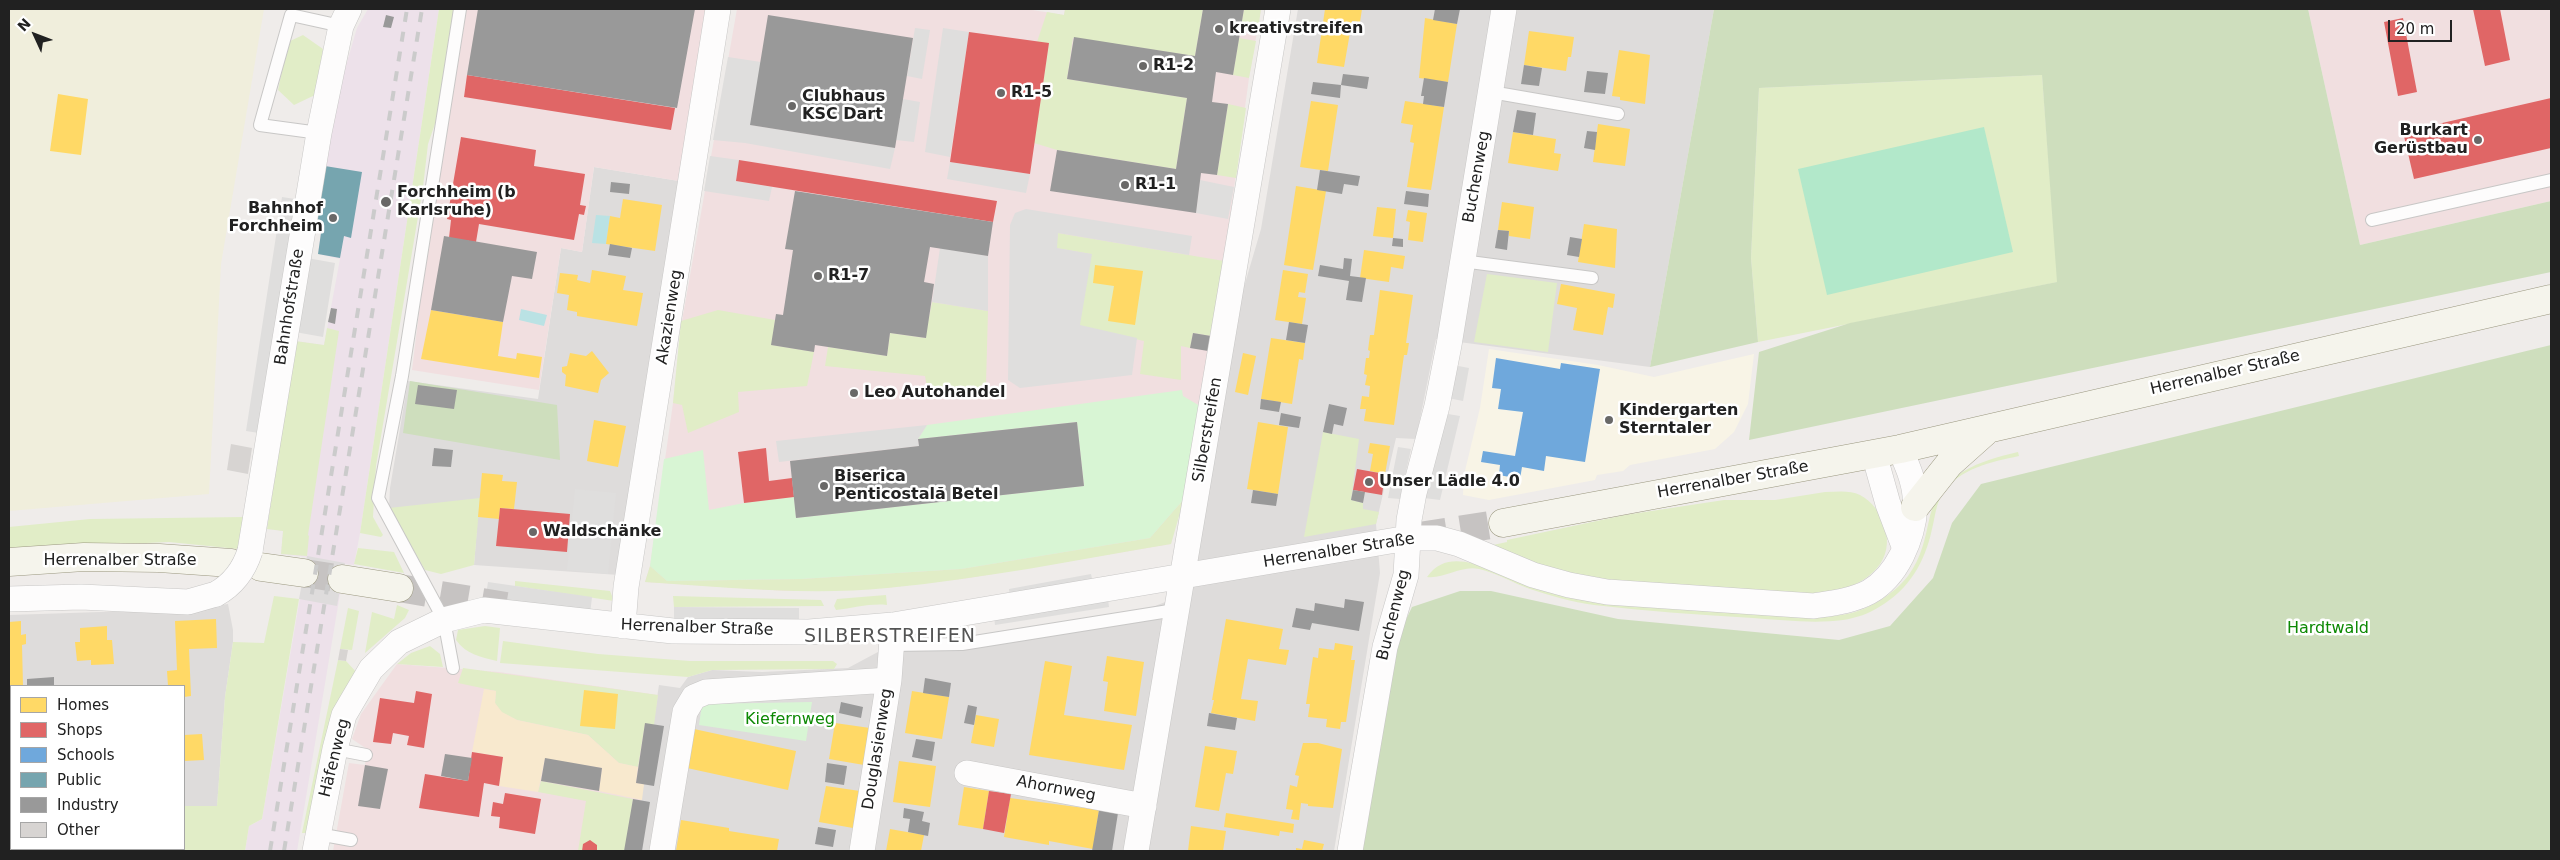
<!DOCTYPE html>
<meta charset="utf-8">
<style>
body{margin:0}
#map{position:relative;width:2560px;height:860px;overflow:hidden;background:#efecea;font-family:"DejaVu Sans",sans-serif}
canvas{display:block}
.frame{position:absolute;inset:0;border:10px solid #212121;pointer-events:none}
.legend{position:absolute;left:10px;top:685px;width:175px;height:165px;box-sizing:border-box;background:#fff;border:1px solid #a6a6a6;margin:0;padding:6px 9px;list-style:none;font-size:15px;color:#212121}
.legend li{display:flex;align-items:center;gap:10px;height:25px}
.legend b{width:25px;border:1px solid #a6a6a6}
.north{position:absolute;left:10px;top:10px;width:50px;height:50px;-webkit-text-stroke:4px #fff;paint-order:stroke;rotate:313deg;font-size:14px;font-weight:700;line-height:20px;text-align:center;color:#212121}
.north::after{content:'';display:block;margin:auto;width:18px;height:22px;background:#212121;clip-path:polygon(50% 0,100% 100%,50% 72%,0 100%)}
.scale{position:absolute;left:2388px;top:20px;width:64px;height:22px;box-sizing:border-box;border:2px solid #212121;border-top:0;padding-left:6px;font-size:15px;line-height:18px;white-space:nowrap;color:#212121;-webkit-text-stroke:4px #fff;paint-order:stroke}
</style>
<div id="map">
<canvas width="2560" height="860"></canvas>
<div class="frame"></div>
<ul class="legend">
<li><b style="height:14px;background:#ffd966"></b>Homes</li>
<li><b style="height:14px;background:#e06666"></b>Shops</li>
<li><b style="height:14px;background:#6fa8dc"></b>Schools</li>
<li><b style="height:14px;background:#76a5af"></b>Public</li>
<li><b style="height:14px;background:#999"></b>Industry</li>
<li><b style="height:14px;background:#d7d4d2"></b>Other</li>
</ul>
<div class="north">N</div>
<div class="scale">20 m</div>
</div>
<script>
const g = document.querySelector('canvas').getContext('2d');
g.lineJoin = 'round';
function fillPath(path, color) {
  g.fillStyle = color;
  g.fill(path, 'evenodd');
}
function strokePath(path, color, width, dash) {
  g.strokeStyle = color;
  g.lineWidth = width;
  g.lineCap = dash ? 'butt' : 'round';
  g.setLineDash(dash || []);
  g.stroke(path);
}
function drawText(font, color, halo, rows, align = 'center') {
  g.font = font + ' "DejaVu Sans",sans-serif';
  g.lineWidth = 5;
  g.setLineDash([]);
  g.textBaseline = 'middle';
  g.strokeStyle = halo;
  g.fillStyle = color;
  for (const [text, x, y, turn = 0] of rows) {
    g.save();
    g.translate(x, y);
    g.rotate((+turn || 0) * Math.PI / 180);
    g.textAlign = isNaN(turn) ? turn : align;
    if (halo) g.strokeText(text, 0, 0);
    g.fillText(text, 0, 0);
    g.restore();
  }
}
fillPath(new Path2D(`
 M1298,9H1714L1650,367L1436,339L1416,439L1396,438L1376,524L1380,573L1334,851H633L659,685L680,688L688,677L712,670L762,672L848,668L891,645L964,637L1150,608L1178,597L1216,382L1261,229Z
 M594,167L691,183L619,575L474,565L477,526L389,508L390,488L408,381L538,399L561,248L582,252Z
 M228,604L233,630V642L225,697L217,807L184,806V686H11V841H9V615L192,609Z`), '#dedcdb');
fillPath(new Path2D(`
 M460,9H718L691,183L594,167L582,252L561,248L539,390L412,370L442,124Z
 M737,9H1026L1064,15L1065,9H1261L1249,78L1224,261L1200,406L1171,544L969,578L885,588L787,591L645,582L650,566L673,403L682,321Z
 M2308,9H2551V201L2360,245Z
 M397,664L499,672L658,695L633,851H333L349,763L365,765L367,749L352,739L361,714Z`), '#f1dfe0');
fillPath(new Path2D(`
 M368,9H439L360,533L354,565L345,564L297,851H245L249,826L262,819L307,557L281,554L283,531L267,529L295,341L324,345L340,259L318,254L321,233L310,231L340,86L357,28Z`), '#ede1ea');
fillPath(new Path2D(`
 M1489,349L1598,365L1654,377L1754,354L1748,404L1734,432L1715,449L1630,465L1623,471L1597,475L1595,480L1489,500L1463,495L1464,475L1480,408Z`), '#f8f4e6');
fillPath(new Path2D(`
 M9,9H264L221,264L209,494L9,511Z`), '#f0eedc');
fillPath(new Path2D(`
 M439,9H458L443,101L428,144L423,187L376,466L373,517L383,535L381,537L360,533Z
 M1065,9H1203L1195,56L1073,38L1067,79L1187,98L1176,169L1057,150L1034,143L1049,44L1037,42L1047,12L1064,15Z
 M1244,9H1261L1258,30L1241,26Z
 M303,35L323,49L315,95L294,105L278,90L288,42Z
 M1239,38L1256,41L1249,78L1233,75Z
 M2042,75L2058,282L1758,342L1751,258L1759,88Z
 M1228,104L1246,108L1236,178L1217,175Z
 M1058,233L1224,261L1211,336L1193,333L1190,348L1181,346V380L1140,374L1144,341L1079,326L1091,254L1056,248Z
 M1487,274L1557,283L1548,352L1474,342Z
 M932,302L988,311L986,384L976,393L929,399L925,376L825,366L828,347L887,356L890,333L925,338Z
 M718,310L775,320L772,345L814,352L807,386L738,392L739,412L688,433L682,405L673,403L681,321Z
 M327,328L339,331L308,535L309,536L307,556L281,554L283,531L267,529L295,341L324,345Z
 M1323,432L1359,439L1351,500L1363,503V509L1379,512L1376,524L1304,537Z
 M2018,452L2019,456C1991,462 1960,468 1943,493C1936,503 1935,517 1932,529C1925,562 1909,590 1879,607C1868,614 1856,618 1843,620C1814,624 1782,620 1753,618C1700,615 1647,611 1594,605C1572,602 1551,596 1530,589C1513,583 1497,573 1479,569C1461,565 1445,579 1427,577C1443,554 1466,561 1490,568C1561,579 1632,590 1703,601C1748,608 1795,620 1841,615C1866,612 1893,595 1908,576C1922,557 1925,538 1930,516C1940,473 1980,461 2018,452Z
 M1825,492C1837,492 1850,490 1860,495C1885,508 1897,546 1877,568C1860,588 1831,593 1807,597L1595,581L1548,569L1493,545L1507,542V540L1625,515L1724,500H1775Z
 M480,498L474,565L441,574L425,570L389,508Z
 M1184,499L1171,544C1077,560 982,579 887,588C807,596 725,587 645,582L650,566L667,581L801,579L961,569L1150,538Z
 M244,517L238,549L169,542L9,549V527L90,519Z
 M358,548L394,552L404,573L354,564Z
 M515,581L610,591L614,601L515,586Z
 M886,595L887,605C871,603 854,608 836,610L834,606L837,599Z
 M274,596L299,599L262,819L249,826L245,851H9V841H11V849H184V806H217L225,697L233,642L264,643Z
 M673,596L821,600L824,606L674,607Z
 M397,605L409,610L405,618L365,653L372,612L394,619Z
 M348,608L359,611L352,650L340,649Z
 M485,626L500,628L497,661C480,657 466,654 456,640L458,630Z
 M503,641L598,654L690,661H833L837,664L834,669L712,670L688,677L500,663Z
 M430,646L440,654L443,667L397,664L411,653Z
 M338,660L346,661L358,674L309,833H302Z
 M463,668L658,695L654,725L645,724L638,767L619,763L588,735L517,720L501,712L495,703L496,691L458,683Z
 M541,781L633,799L625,851H578L586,801L538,792Z`), '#e1edc7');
fillPath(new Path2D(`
 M1714,9H2308L2360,245L2551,201V272L1749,440L1759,352L1850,323L2057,282L2042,75L1759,88L1751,258L1758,342L1650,367Z
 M2551,345V851H1358L1392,649L1412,607L1460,591H1491L1618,619L1839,640L1890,626L1933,578L1952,523L1981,484Z
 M410,381L557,405L560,460L403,433Z`), '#cedebd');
fillPath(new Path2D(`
 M484,689L496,691L495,703L502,712L517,720L588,735L619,763L638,767L636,783L644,784L642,800L599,791L602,768L545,759L538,792L499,786L503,757L472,752Z`), '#f8e9ce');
fillPath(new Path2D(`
 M1182,390L1183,396L1200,406L1184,499L1150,538L961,569L801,579L667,581L650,566L664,459L703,450L709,510L744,503L794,497L796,518L1084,486L1077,422L918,439L927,425Z
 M812,702L806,741L699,725L702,704Z`), '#d8f5d4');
fillPath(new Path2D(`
 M1984,127L2013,252L1827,295L1798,169Z`), '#b2e8ca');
fillPath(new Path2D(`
 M915,28L930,30L922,79L907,76Z
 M943,28L969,32L950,157L925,152Z
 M728,57L761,62L751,125L895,148L890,169L745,143L713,140Z
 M903,99L920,102L914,142L896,140Z
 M710,156L739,160L736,181L772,187L769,201L704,191Z
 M950,162L1030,174L1026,193L947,179Z
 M1200,180L1234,187L1228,219L1196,213Z
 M282,197L295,199L259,433L246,431Z
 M1026,209L1192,236L1189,255L1058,233L1057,248L1092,254L1080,325L1137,338L1132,375L1020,388L1008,380L1010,225L1015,213Z
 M940,248L988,256V311L932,302Z
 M307,258L335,263L323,337L295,332Z
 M1453,365L1469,368L1463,401L1448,398Z
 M1442,413L1460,416L1440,500L1424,498Z
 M927,425L918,439L919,446L779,462L776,441Z
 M1398,447L1411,449L1400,499L1388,498Z
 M575,489L616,493L608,574L567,570Z
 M1091,574L1093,583L1010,598L1009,589Z
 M488,582L592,597L590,614L485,601Z
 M1108,599L1109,607L995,625L994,617Z
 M674,607L799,608V624L674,621Z`), '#dfdedd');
fillPath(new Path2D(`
 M596,215L610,216L606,244L592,243Z
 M521,309L547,315L544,326L519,320Z`), '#bae2e4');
fillPath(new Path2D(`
 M307,556L345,563L337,606L299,599Z`), '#dedcdc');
fillPath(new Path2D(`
 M1325,9H1362L1360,22L1352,21L1344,67L1317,63Z
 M1425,18L1457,24L1448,82L1419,78Z
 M1529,31L1574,37L1571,57H1568L1566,71L1524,65Z
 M1619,50L1650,55L1645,104L1620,100V97L1612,96Z
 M58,94L88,99L81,155L50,151Z
 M1311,101L1338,105L1328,171L1300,167Z
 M1405,101L1444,107L1431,190L1407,187L1414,143L1410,142L1413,125L1401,123Z
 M1598,124L1630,129L1625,166L1593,162Z
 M1513,132L1556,139L1554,153L1561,154L1558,171L1508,163Z
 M1296,186L1326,191L1313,270L1284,265Z
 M623,199L662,205L655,251L606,244L610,216L620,218Z
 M1502,202L1534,207L1530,239L1509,236V231L1498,230Z
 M1377,207L1396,209L1393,238L1373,236Z
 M1408,210L1427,213L1423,242L1408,240L1410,222L1406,221Z
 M1584,224L1617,229L1615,268L1578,262Z
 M1364,250L1405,256L1403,269L1391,267L1389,282L1360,278Z
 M1095,265L1143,271L1135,325L1108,321L1114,286L1093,283Z
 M592,270L626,276L623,290L643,293L637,326L577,316V312L567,310L569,295L557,293L560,273L578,275L577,280L590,283Z
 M1283,270L1308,274L1305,293L1299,292L1298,297L1306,298L1302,324L1275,320Z
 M1561,284L1615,294L1613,308L1608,307L1603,335L1573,330L1577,308L1557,304Z
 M1380,290L1413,295L1406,343H1409L1407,355H1404L1394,425L1364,421L1366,409H1360L1362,396L1369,397L1370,386L1365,385L1367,375L1364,374L1366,358H1369L1370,351L1368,350L1370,335H1374Z
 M431,310L503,322L498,356L516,359L517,353L542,357L539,378L421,359Z
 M1271,338L1305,343L1303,360L1299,359L1292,404L1261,399Z
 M592,351L609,373L601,380L598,393L565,386L566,375L562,372V367L567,366L570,353L586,356Z
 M1243,353L1256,356L1248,395L1235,392Z
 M594,420L626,426L618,467L587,461Z
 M1258,422L1288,427L1278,494L1247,489Z
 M1370,443L1390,446L1385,474L1370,471L1373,454L1368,453Z
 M482,473L503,475L502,481L517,482L514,509L500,508L499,519L478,517Z
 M216,619L217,648L189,649L191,696L184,697V686H168L167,671L177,670L175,621Z
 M1226,619L1283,629L1279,649L1289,650L1286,665L1248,659L1241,699L1258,701L1255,721L1211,713L1214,700H1212Z
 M21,621V635L26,634V644L22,645L23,686H9V622Z
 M107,626V640H112L114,664L91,665V660L77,661L75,642H80V628Z
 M1335,643L1353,646L1351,660H1355L1346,722H1341L1340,729L1326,727L1327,719L1308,717L1310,704H1306L1313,657L1318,658L1319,648L1334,650Z
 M1107,656L1144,662L1136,716L1104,711L1108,682L1103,681Z
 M1045,661L1072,666L1064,715L1132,725L1124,770L1029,755Z
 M584,690L618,694L615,729L580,726Z
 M912,691L949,697L942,739L905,733Z
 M11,712V751H9V713Z
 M976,715L999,719L994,747L971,743Z
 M835,723L870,728L864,765L829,759Z
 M694,729L796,751L788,790L687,768Z
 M202,734L204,760L184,761V735Z
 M1303,743H1318L1342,749L1333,808L1308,806V804L1301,803L1299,820L1291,819L1293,810L1286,809L1290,785L1297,787L1299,776L1295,775Z
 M1205,746L1237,751L1233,774L1226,773L1219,811L1195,807Z
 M899,761L936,766L930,807L893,802Z
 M9,778H11V823H9Z
 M826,786L860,791L853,828L819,822Z
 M964,787L989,791L983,829L958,825Z
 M1010,798L1099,810L1093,849L1049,841V845L1004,837Z
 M1226,813L1294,824L1293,833L1280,831L1279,836L1224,827Z
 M681,820L729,828V831L779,839L777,851H676Z
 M1191,826L1226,831L1223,851H1188Z
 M890,829L924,835L921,851H886Z
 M1304,840L1324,844L1322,851H1296V848L1302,849Z`), '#ffd966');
fillPath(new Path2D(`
 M2473,9H2500L2510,60L2485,66Z
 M2403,18L2417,92L2398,96L2384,22Z
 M969,32L1049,43L1030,174L950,162Z
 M467,75L675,108L671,130L464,97Z
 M2551,98V148L2414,179L2403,132Z
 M461,137L536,150L534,166L585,174L580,205L586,206L584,215L579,214L574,240L479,224L476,242L449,238L451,220L447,219Z
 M739,160L997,201L993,222L736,181Z
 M766,448L769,481L792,478L794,497L744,503L738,452Z
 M1357,469L1385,474L1382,495L1353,490Z
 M500,508L570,514L567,552L496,546Z
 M416,691L432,694L424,748L407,745L409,736L393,733L391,744L373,742L380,698L414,703Z
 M472,752L503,757L499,786L484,783L479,817L419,808L425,774L468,781Z
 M989,791L1011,794L1004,833L983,829Z
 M505,793L541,799L535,834L499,828L500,817L491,816L493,802L503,804Z
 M590,840L597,845V851H582L583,844Z`), '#e06666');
fillPath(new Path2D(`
 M1496,358L1560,369L1561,363L1600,369L1585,462L1546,456L1544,471L1522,467L1520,479L1499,475L1500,465L1481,462L1483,451L1515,456L1523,412L1498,409L1501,389L1492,388Z`), '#6fa8dc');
fillPath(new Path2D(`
 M325,166L362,172L351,238L344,236L340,258L318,254L321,233L310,231Z`), '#76a5af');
fillPath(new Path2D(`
 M478,9H695L677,108L467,75Z
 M1203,9H1244L1233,75L1216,72L1212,102L1228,104L1217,175L1201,173L1196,213L1050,191L1057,150L1176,169L1187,98L1067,79L1074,37L1195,56Z
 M1435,9H1460L1457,24L1433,20Z
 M386,15L394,17L391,28L383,27Z
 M768,15L913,38L895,148L750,125Z
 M1524,65L1542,68L1539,86L1521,84Z
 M1587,71L1608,73L1605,94L1584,92Z
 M1343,74L1369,77L1367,89L1341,85Z
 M1424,78L1448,82L1444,107L1423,104L1424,96H1421Z
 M1313,82L1341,85L1340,98L1311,94Z
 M1517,110L1536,113L1533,135L1513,132Z
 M1587,131L1597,132L1595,150L1584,148Z
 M1320,170L1360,176L1358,186L1344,184L1342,194L1317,190Z
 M611,182L630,184L629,194L610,192Z
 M795,191L993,222L988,256L930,247L924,282L934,284L926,338L890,333L887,356L815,345L814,352L771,345L776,314L783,315L793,250L785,249Z
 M1406,191L1429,194L1428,207L1404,204Z
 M1498,230L1509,231L1507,250L1495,248Z
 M444,236L537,252L532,279L512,276L503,322L431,310Z
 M1570,237L1582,239L1579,257L1567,255Z
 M1393,238L1403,239V247L1392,246Z
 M610,244L632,248L630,258L608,255Z
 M1344,258L1352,259L1350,276L1366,278L1362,302L1346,300L1349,281L1318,276L1320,265L1343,269Z
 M331,308L337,309L335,324L328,322Z
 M1289,322L1308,325L1305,343L1286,340Z
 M1193,333L1211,336L1208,351L1190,348Z
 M418,385L457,390L454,409L415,404Z
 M1261,399L1281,402L1279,412L1260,409Z
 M1329,404L1347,408L1343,426L1334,424L1332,434L1323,432Z
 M1281,413L1301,417L1299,428L1279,425Z
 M1077,422L1084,486L796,518L790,461L919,446L918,439Z
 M434,448L453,450L451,467L432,466Z
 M1253,490L1278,494L1276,506L1251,503Z
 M1353,490L1365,492L1363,503L1351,500Z
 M1345,599L1364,602L1359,631L1312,623L1310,630L1292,627L1296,608L1314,611L1315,603L1344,608Z
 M54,677V686H27V679Z
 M925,678L951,683L949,697L923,693Z
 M841,702L863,707L861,718L839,713Z
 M968,705L977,707L974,725L964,723Z
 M1209,713L1237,718L1235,730L1207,726Z
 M645,723L664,726L654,786L636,783Z
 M916,739L935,742L932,761L912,757Z
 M445,754L472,758L468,781L441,776Z
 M545,758L602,768L599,791L541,781Z
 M827,763L847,766L844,785L825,782Z
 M365,765L388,769L380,809L358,806Z
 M633,799L650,802L642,851H624Z
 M904,808L924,812L922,821L930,823L928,836L908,832L910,819L903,818Z
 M1099,810L1118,813L1112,851H1092Z
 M818,827L836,830L833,847L815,844Z`), '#999');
fillPath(new Path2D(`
 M231,444L252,448L248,474L227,470Z
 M340,649L348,650L346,661L338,660Z`), '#d7d4d2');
strokePath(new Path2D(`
 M1419,536L1503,523
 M304,573L342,579
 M399,588L506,606`), '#c6c3c2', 28, [28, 14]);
const lane = new Path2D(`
 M1491,92L1618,114
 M319,133L260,125L291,15L341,26
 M2372,220L2551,180
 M1462,261L1592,278
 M891,645L962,644L1175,610
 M453,668L444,620L378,498L402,376L460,9
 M335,749L366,755
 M318,834L351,840`);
const street = new Path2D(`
 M1874,454L1888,504L1904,546
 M250,551L319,133L341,26L349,9
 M9,599L81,597L188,602L216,594
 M623,626L626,587L718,9
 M967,773L1144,806
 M315,851L335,749L344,715L371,669L399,642L444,620L484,610L673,631L809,632L893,625L1408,538H1437L1459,544L1533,575L1569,585L1607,592L1814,606C1833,603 1852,601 1869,592C1897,576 1913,539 1915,507C1917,487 1908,467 1900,449
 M662,851L685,712L694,697L706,692L889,680
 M862,851L889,680L893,625
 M1136,851C1181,570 1233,290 1278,9
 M1350,851L1385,647L1406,575L1409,520L1414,493L1437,406L1449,345L1504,9`);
const secondary = new Path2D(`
 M1915,507L1949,464L1986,431
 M1503,523L1900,449L2551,299
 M9,562L84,557L159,558L231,563
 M261,567L304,573
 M342,579L399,588`);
strokePath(lane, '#c8c7c6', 14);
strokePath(street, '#c8c7c6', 26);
strokePath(secondary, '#9b9880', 29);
strokePath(lane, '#fdfcfc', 12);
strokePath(street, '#fdfcfc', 25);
strokePath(secondary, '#f5f4ec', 28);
strokePath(new Path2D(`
 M270,851L407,9
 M284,851L422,9`), '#cbcbcb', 4, [10, 10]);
const streetBridge = new Path2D(`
 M216,594C234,584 244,570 250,551`);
strokePath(streetBridge, '#c8c7c6', 26, []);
strokePath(streetBridge, '#fdfcfc', 25);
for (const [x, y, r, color] of [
 [1219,29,5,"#696867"],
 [1143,66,5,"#696867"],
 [1001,93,5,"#696867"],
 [792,106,5,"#696867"],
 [2478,140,5,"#696867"],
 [1125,185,5,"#696867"],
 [386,202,6,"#696867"],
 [333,218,5,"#696867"],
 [818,276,5,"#696867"],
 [854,393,5,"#696867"],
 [1609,420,5,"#696867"],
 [1369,482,5,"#696867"],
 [824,486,5,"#696867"],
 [533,532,5,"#696867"]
]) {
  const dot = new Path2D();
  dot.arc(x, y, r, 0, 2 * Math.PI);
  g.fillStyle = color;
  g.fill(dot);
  strokePath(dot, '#fff', 2);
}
drawText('bold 16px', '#212121', '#fff', [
 ["kreativstreifen",1229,29],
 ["R1-2",1153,66],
 ["R1-5",1011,93],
 ["Clubhaus",802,97],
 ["KSC Dart",802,115],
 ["Burkart",2468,131,"right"],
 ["Gerüstbau",2468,149,"right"],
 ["R1-1",1135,185],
 ["Forchheim (b",397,193],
 ["Karlsruhe)",397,211],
 ["Bahnhof",323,209,"right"],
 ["Forchheim",323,227,"right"],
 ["R1-7",828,276],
 ["Leo Autohandel",864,393],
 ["Kindergarten",1619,411],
 ["Sterntaler",1619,429],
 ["Biserica",834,477],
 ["Penticostală Betel",834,495],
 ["Unser Lädle 4.0",1379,482],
 ["Waldschänke",543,532]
], 'left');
drawText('16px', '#212121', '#fff', [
 ["Buchenweg",1477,177,-80],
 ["Bahnhofstraße",290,307,-81],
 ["Akazienweg",670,317,-81],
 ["Herrenalber Straße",2225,373,-13],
 ["Silberstreifen",1208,430,-80],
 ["Herrenalber Straße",1733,480,-10],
 ["Herrenalber Straße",1339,551,-9],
 ["Herrenalber Straße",120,561],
 ["Buchenweg",1394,615,-76],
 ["Herrenalber Straße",697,628,2],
 ["Douglasienweg",878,749,-81],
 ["Häfenweg",335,758,-76],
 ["Ahornweg",1056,789,11]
]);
drawText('16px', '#0d8904', '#fff', [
 ["Hardtwald",2328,629],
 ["Kiefernweg",790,720]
]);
g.letterSpacing = '1px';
drawText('19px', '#545454', '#fff', [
 ["SILBERSTREIFEN",890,637]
]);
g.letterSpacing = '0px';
</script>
